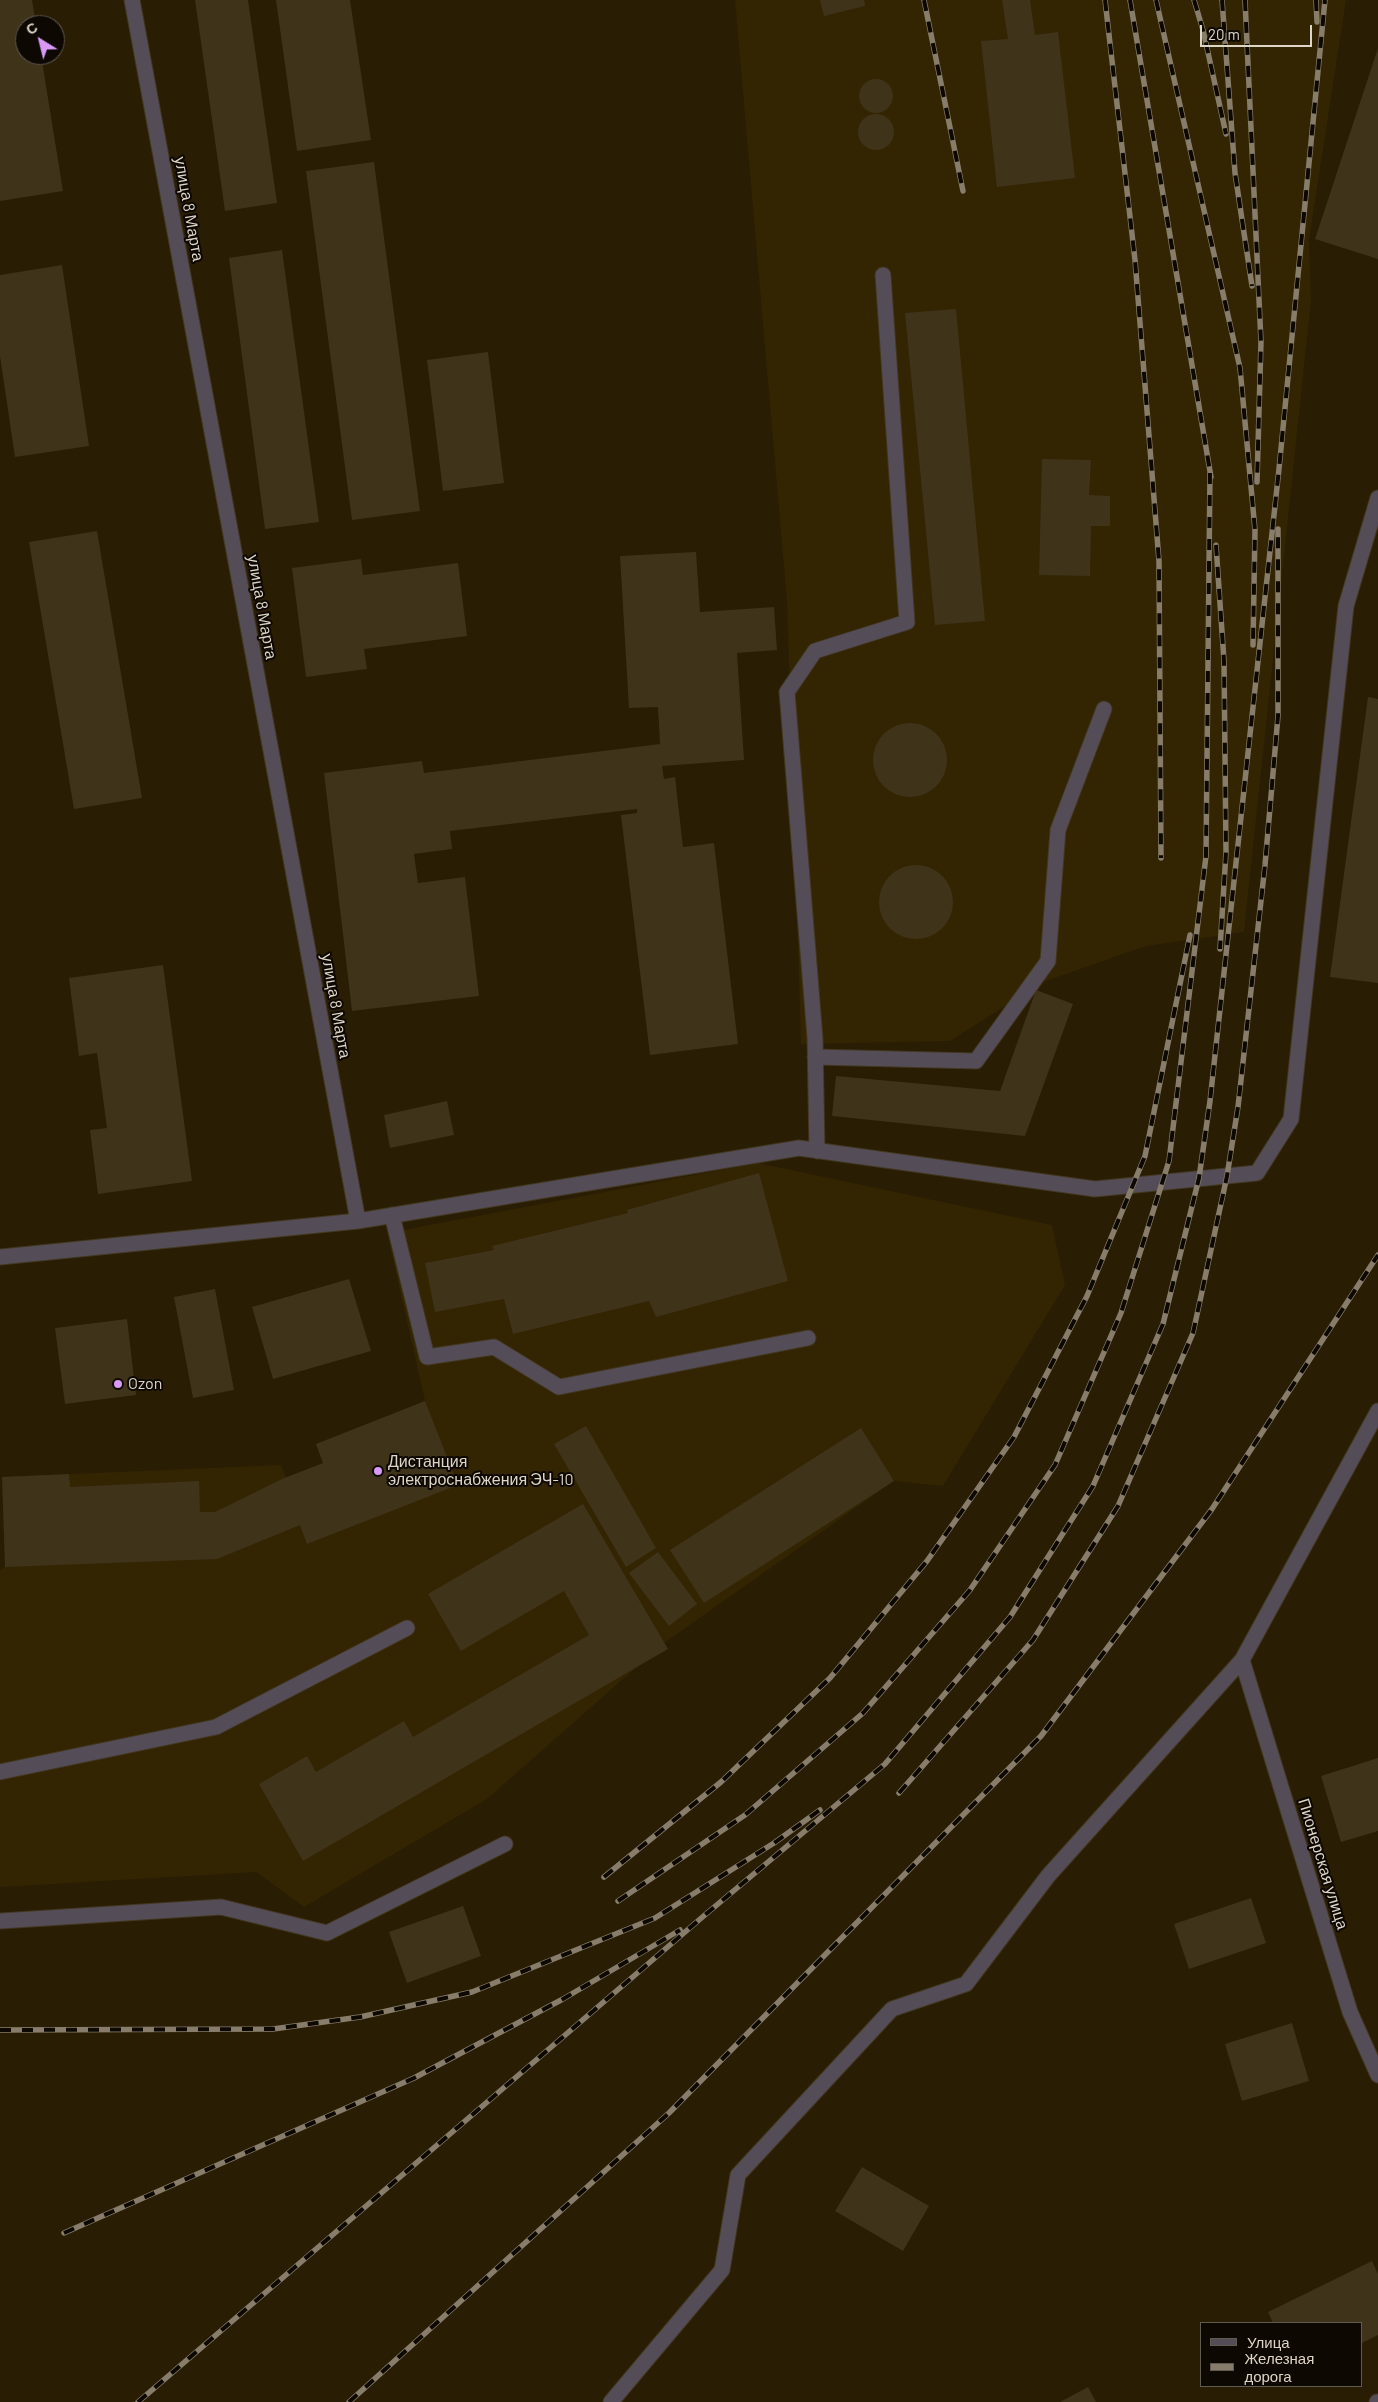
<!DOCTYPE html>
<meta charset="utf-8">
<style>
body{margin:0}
#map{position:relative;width:1378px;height:2402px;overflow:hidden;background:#291d04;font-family:Barlow,sans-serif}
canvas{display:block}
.legend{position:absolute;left:1200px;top:2322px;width:162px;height:65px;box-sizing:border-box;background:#0d0802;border:1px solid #605a50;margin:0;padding:6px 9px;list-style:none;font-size:15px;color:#ddd5c6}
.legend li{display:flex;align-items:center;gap:10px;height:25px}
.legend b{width:25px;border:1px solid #605a50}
.north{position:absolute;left:15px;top:15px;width:50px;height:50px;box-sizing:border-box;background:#0d0802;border:1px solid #605a50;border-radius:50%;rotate:324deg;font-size:14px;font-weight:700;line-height:20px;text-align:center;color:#ddd5c6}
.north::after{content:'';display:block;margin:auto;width:18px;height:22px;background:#d99af7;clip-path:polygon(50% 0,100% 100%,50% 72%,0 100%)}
.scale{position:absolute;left:1200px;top:25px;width:112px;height:22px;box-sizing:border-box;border:2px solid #ddd5c6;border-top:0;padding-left:6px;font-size:15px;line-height:18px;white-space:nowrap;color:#ddd5c6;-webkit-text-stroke:4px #0d0802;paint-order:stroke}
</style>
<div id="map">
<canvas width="1378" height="2402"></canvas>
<ul class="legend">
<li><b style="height:6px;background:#544d57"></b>Улица</li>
<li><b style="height:6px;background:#877d6a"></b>Железная дорога</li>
</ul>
<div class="north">С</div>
<div class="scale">20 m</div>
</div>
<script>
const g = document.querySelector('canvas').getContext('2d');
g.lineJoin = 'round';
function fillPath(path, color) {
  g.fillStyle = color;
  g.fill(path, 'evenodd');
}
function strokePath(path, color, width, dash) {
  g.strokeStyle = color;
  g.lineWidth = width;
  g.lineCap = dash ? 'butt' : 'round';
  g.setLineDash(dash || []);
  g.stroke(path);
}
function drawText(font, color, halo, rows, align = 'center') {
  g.font = font + ' Barlow,sans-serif';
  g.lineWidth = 4;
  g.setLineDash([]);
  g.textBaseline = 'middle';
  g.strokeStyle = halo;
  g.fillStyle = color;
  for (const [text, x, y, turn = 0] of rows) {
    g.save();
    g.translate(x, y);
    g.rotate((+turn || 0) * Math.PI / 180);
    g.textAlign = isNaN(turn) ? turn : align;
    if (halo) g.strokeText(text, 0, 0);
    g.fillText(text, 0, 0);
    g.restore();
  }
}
fillPath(new Path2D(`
 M735,0H1346L1309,240L1311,301L1244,932L1146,946L1043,982L950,1041L801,1044L787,601Z
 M758,1163L1052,1225L1065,1285L943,1486L894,1481L664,1643L487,1799L304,1907L256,1872L0,1887V1570L5,1567L2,1477L281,1465L286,1478L323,1463L316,1444L425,1401L387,1233Z`), '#332402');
fillPath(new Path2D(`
 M0,0H32L36,25H25V55H41L63,191L0,201Z
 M195,0H248L277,203L225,211Z
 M276,0H350L371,140L297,151Z
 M820,0H864L865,6L824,16Z
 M1002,0H1030L1035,35L1058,32L1075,178L997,187L981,41L1008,39Z
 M1378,48V259L1315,239Z
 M859 96a17 17 0 1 1 34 0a17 17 0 1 1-34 0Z
 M858 132a18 18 0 1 1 36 0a18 18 0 1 1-36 0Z
 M374,162L420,511L352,520L306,171Z
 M282,250L319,522L265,529L229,258Z
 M62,265L89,446L15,457L0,356V275Z
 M956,309L985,621L935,625L905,313Z
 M488,352L504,483L443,491L427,360Z
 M1042,459L1091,460L1089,495L1110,496V526H1091L1090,576L1039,575Z
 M97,531L142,798L74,809L29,542Z
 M696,552L700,612L774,607L777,650L737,653L744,760L662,766L664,779L675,777L683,847L714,843L738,1044L650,1055L621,815L637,813V809L450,831L452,849L414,854L418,883L465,877L479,996L352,1011L324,773L422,761L424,773L660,744L658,707L629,708L620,556Z
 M361,559L363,575L458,563L467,636L364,649L367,669L306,677L292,568Z
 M1368,697L1378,699V983L1330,977Z
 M873 760a37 37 0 1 1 74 0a37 37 0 1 1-74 0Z
 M879 902a37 37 0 1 1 74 0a37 37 0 1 1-74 0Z
 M163,965L192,1181L98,1194L90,1130L107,1128L97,1053L79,1056L69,978Z
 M1036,990L1073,1004L1025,1136L832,1116L836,1076L1000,1091Z
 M447,1101L454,1135L390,1148L384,1115Z
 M759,1173L788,1281L656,1317L649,1301L513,1334L504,1299L435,1312L425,1263L494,1250L492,1246L628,1213L627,1210Z
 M349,1279L371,1351L273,1379L252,1307Z
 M215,1289L234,1390L193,1398L174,1297Z
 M127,1319L136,1395L65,1404L55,1328Z
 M425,1401L458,1485L307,1544L300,1525L217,1559L5,1567L2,1477L69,1474L70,1487L199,1481L200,1512H215L282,1479L323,1463L316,1444Z
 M586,1426L656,1548L626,1567L554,1444Z
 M861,1428L894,1481L704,1603L670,1550Z
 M583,1504L668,1649L303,1861L259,1784L307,1756L316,1772L404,1721L413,1737L589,1635L564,1591L461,1651L428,1594Z
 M658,1552L697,1604L669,1626L629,1573Z
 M1378,1758V1831L1341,1842L1321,1776Z
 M1251,1898L1266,1943L1189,1969L1174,1924Z
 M463,1906L481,1956L407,1983L389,1932Z
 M1292,2023L1309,2081L1242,2101L1225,2044Z
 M862,2167L929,2206L903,2251L835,2211Z
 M1372,2261L1378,2274V2335L1362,2343V2323H1273L1268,2312Z
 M1088,2387L1096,2402H1060Z`), '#3f331a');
const minor = new Path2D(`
 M132,0L358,1221
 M815,1057L976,1061L1048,961L1058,830L1104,709
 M817,1151L815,1038L787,692L815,651L907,622L883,275
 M392,1215L427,1357L494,1347L559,1387L808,1338
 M0,1257L358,1221L799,1148L1095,1189L1257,1173L1291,1119L1346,606L1378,498
 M1242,1660L1350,2012L1378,2075
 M0,1772L216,1727L407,1628
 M0,1921L221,1907L327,1933L505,1844
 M611,2402L722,2270L738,2175L892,2009L966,1984L1048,1876L1242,1660L1378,1411
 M1377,2402H1378`);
strokePath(minor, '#42371f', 17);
strokePath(minor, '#544d57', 15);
const rail = new Path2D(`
 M924,0L963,191
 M1105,0L1135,260L1159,561L1161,858
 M1130,0L1211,477
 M1156,0L1240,368L1255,530L1253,645
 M1194,0L1203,30L1226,134
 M1222,0L1235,173L1252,286
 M1245,0L1261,342L1257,482
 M1316,0L1317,22
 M1216,545L1224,661L1226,852L1220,949
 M899,1793L1033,1640L1118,1506L1193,1333L1227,1176L1238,1107L1265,865L1278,716V529
 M604,1877L721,1782L830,1678L927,1561L1014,1437L1087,1296L1145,1156L1190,935
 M618,1901L745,1815L863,1713L970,1590L1055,1465L1121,1313L1169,1161L1206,856L1210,471
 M0,2030L273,2029L360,2017L472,1992L655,1918L774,1843L820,1810
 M64,2233L414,2078L563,1999L680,1930
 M138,2402L706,1914L885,1764L1010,1617L1093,1486L1163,1324L1199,1178L1210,1101L1279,469L1325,0
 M349,2402L669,2113L1041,1736L1212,1509L1378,1255`);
strokePath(rail, '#877d6a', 5.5);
strokePath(rail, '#0d0802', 4, [11]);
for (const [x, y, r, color] of [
 [118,1384,5,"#d99af7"],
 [378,1471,5,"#d99af7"]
]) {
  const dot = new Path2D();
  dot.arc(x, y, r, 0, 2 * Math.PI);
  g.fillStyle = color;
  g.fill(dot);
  strokePath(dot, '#0d0802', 2);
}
drawText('16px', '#ddd5c6', '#0d0802', [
 ["улица 8 Марта",189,209,80],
 ["улица 8 Марта",262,607,80],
 ["улица 8 Марта",336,1006,80],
 ["Пионерская улица",1323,1864,73]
]);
drawText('16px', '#ddd5c6', '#0d0802', [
 ["Ozon",128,1384],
 ["Дистанция",388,1462],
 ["электроснабжения ЭЧ-10",388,1480]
], 'left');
</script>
